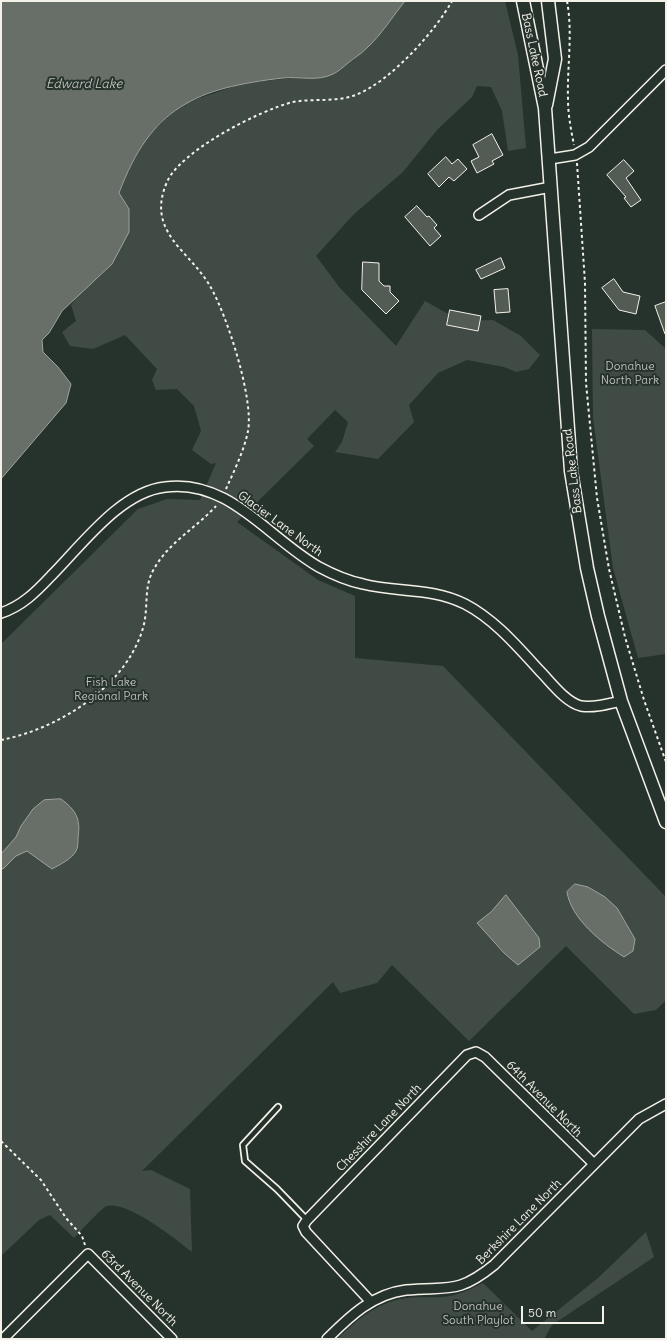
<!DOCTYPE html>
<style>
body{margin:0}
#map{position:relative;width:667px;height:1340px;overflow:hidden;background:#26332d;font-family:Delius,sans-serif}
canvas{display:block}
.frame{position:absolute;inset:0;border:2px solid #f4f1e8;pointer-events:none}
.scale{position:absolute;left:521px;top:1306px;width:83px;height:18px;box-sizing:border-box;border:2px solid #f4f1e8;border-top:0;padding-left:5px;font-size:12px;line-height:14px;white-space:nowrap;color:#f4f1e8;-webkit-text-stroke:3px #26332d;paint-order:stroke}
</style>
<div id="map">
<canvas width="667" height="1340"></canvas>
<div class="frame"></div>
<div class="scale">50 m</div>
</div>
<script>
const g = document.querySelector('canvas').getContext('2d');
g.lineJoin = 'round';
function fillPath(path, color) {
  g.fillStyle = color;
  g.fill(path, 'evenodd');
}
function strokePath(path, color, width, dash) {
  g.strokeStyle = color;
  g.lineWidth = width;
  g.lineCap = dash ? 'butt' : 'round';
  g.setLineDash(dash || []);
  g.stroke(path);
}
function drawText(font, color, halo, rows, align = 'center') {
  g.font = font + ' Delius,sans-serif';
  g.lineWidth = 4;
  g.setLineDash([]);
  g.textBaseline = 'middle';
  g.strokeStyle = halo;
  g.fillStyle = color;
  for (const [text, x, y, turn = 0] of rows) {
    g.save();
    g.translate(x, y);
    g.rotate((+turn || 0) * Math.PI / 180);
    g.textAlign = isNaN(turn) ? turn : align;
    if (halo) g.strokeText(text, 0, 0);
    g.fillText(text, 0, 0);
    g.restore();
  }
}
fillPath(new Path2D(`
 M405,1H505L518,55L526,148L508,151L502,111L491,87L477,86L472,97L437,130L403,172L354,214L316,256L340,288L396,346L425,301L461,321L493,320L521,336L540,355L529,369L516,372L504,367L467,360L438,373L409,405L414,422L378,459L335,452L342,442L348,422L335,410L307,439L314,446L237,522L318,580L355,596V658L443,666L666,897V1000L656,1010L634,1014L566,946L469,1041L392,965L377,983L340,993L333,982L142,1171L151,1170L190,1189L192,1252C177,1240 127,1200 107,1206C101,1208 80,1232 74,1238L50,1215L39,1220L1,1256V644L138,509L167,499L200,500L216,463L211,464L192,450L201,431L194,406L177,389L156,390L152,380L157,369L125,335L93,349L70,346L62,332L76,321L71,305L82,291L112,264L129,209L119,193L129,166L147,137L175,110L188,102L244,83L334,74L368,48Z
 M592,329L645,330L666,349V654L638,658L613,568L593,418Z
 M646,1232L654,1257L552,1325L544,1339H337C355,1322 371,1307 396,1300C411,1296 427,1298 442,1297C457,1296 469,1290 483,1283L532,1331L598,1278Z`), '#414b45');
const water = new Path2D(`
 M1,1H405C393,16 381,35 367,48C361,54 354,58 348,63C343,67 338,72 333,74C317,82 299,76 283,78C196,88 151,107 119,193L129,209V232L112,264L62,311L49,333L42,340L43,352L58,367L71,384L66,403L1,479Z
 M61,799C76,810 81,819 78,838C78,842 78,848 76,851C72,859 59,865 52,869L27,851L16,856L3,869L1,868V854L16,837L21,826L33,809L44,800Z
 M575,884L588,887L605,897L617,908L635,939L633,951L624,957C602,943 571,919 567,892Z
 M506,895L539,938L540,947L518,965L504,953L477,923L491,912Z`);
fillPath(water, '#676f68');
strokePath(water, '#9fa39b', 1);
const building = new Path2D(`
 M492,134L503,155L492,161L494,164L477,173L471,161L479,157L473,145Z
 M446,157L452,164L458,159L467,169L454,181L449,177L439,187L428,174Z
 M624,160L634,171L626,178L641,200L631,207L624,198L626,197L607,175Z
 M417,206L427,217L429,216L437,225L434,228L441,236L430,246L405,217Z
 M501,258L505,268L481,279L476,270Z
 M363,262L379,263V281L384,286H390V292L399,301L386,314L362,290Z
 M614,279L623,292L640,296L636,314L619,310L602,288Z
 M508,289L510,312L496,313L494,290Z
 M666,302V333L665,334L655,306Z
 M450,310L481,316L478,331L447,325Z`);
fillPath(building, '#525c55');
strokePath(building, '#f4f1e8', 1);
const service = new Path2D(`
 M278,1107L243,1145L245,1161L277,1189L307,1220`);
const minor = new Path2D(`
 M550,159L575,155L589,147L666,70
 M479,215L509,195L551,187
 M1,613C22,606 36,592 51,576C82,545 120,492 165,487C229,478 269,539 319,567C332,574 348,581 363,584C398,593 431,587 465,604C494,619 517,646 539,670C551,682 565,702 581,706C594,708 608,704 621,701
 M371,1302L306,1232L303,1226L307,1220L467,1055L476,1052L485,1057L594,1164
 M3,1339L88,1254L172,1339
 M327,1339C350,1316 373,1294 406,1290C448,1286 457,1295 494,1265L639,1119L666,1104`);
const secondary = new Path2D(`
 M523,1L545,108L571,471L587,568L598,616L621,701L666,822
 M546,105L555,59L548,1`);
strokePath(service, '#f4f1e8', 8);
strokePath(minor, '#f4f1e8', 12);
strokePath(secondary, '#f4f1e8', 15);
strokePath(new Path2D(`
 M567,1C573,34 567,66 568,99C568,115 571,130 574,145
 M577,163L585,283L586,383L597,498L609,569L625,637L644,700L666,762
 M226,489C234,471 244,451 248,431C254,399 227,315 210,286C190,251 145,232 167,182C180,151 260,110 293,102C314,98 337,103 358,94C390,81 435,32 452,1
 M1,740C58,729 126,687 143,628C149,608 143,587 154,569C168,543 196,528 216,506
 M1,1141L41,1180L66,1218L82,1236L85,1245`), '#f4f1e8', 2, [3, 3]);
strokePath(service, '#26332d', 4.5);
strokePath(minor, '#26332d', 9);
strokePath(secondary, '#26332d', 12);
drawText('12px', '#f4f1e8', '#26332d', [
 ["Bass Lake Road",534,55,78],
 ["Bass Lake Road",573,471,-97],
 ["Glacier Lane North",280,524,36],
 ["64th Avenue North",544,1099,45],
 ["Chesshire Lane North",379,1128,-46],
 ["Berkshire Lane North",519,1222,-45],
 ["63rd Avenue North",139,1288,45]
]);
drawText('12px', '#bebfb7', '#26332d', [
 ["Donahue",630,367],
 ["North Park",630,381],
 ["Fish Lake",111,683],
 ["Regional Park",111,697],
 ["Donahue",478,1307],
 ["South Playlot",478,1321]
]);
drawText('italic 13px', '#bcbdb5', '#26332d', [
 ["Edward Lake",84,84]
]);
</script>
